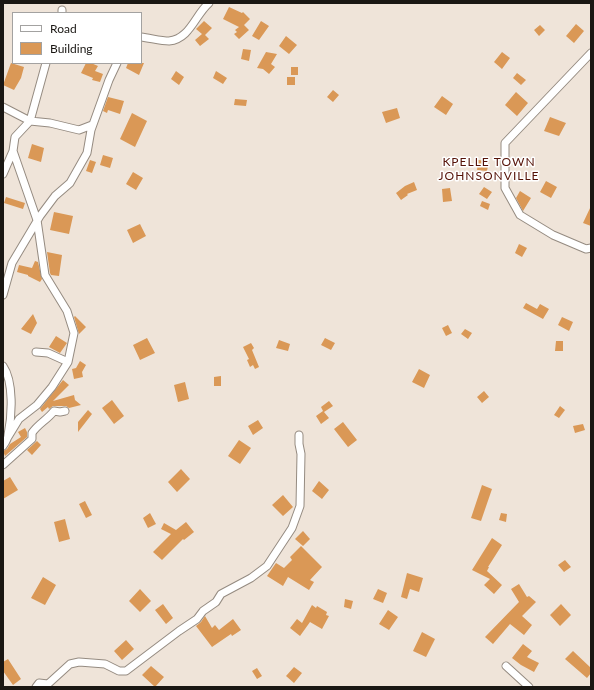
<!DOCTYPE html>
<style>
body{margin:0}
#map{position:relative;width:594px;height:690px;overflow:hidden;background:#efe4d9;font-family:Lato,sans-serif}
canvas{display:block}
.frame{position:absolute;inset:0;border:4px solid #1a1713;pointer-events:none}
.legend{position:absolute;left:12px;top:12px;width:130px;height:52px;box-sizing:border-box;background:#fff;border:1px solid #a3a2a1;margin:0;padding:5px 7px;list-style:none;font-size:12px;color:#1a1713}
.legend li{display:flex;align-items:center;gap:8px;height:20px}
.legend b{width:20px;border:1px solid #a3a2a1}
</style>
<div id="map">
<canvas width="594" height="690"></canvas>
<div class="frame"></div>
<ul class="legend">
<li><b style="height:5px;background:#fff"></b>Road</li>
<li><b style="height:11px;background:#da9856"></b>Building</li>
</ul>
</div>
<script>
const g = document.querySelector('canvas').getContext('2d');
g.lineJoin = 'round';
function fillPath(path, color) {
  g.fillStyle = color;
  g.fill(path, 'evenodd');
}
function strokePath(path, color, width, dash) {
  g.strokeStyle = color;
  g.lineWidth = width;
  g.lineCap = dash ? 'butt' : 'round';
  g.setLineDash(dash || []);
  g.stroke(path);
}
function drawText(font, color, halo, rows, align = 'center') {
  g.font = font + ' Lato,sans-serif';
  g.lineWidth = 3;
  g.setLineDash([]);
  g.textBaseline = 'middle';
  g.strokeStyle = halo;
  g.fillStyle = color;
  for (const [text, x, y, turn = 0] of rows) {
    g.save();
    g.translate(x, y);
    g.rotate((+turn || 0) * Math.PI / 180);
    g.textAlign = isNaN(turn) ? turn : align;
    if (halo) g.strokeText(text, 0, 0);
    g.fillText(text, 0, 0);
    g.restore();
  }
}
fillPath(new Path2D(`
 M229,7L242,13L243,12L250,19L244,25L249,30L239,39L234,34L237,32L235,30L239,27L223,19Z
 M204,21L212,28L205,35L209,39L200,46L195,40L202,34L196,29Z
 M261,21L269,26L259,40L252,36Z
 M576,24L584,31L574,43L566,36Z
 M540,25L545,30L539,36L534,30Z
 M286,36L297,45L289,54L279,46Z
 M243,49L251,50L249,61L241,59Z
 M266,52L277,54L271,64L275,67L269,74L263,69L257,68Z
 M502,52L510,58L502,69L494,62Z
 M11,63L24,67L21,78L14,90L3,85Z
 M86,63H91L98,66L95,71L103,74L100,82L92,80L93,78L81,73Z
 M128,63H144L139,75L126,68Z
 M291,67H298V75H291Z
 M176,71L184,77L179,85L171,79Z
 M216,71L227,78L223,84L213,78Z
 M517,73L526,80L521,85L513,78Z
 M287,77H295V85H287Z
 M333,90L339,95L333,102L327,97Z
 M516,92L528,103L517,116L505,105Z
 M442,96L453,104L446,115L434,107Z
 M108,97L124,101L120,114L108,110L107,113L103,111Z
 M235,99L247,100L246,106L234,105Z
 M397,108L400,118L386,123L382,112Z
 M132,113L147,121L135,147L120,139Z
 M550,117L566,123L559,136L544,131Z
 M32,144L44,148L41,162L28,158Z
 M103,155L113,158L110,168L100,165Z
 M90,160L96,162L92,173L86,171Z
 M478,160L489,161L487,171L477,170Z
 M133,172L143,178L136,190L126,184Z
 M546,181L557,187L551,198L540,192Z
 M414,182L417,190L407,194L408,195L401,200L396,193L405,186Z
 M484,187L492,192L487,199L479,194Z
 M450,188L452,201L443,202L442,189Z
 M520,191L531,198L523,211L516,198Z
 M6,197L25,203L23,209L4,203Z
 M482,201L490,204L488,210L480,206Z
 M591,206V226L583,223Z
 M54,212L73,216L69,234L50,230Z
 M140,224L146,236L133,243L127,230Z
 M519,244L527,248L522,257L515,253Z
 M47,252L62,255L59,276L51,275L50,273Z
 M35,261L38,262L42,279L40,282L28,276V275L17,272L19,265L32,268Z
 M526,303L537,309L540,304L549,309L543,319L523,308Z
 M33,314L37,323L31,334L21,329Z
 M75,316L86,327L79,334L74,317Z
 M562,317L573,322L569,331L558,325Z
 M448,325L452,333L446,336L442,328Z
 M465,329L472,333L468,339L461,334Z
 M56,336L67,343L60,353L49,347Z
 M147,338L155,353L140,360L133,345Z
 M325,338L335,343L331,350L321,345Z
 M279,340L290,344L288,351L276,348Z
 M556,341H563V351H555Z
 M251,343L254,348L252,350L259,367L255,369L253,365L250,367L247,360L249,359L243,347Z
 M80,361L86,365L82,372L83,377L74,379L72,369L76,368Z
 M419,369L430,375L424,388L412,382Z
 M221,376V386H214V377Z
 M63,380L69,385L53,401L74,395L75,400L81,405L69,408L66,406H53L49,409L48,407L42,412L40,409Z
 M185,382L189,399L178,402L174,385Z
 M484,391L489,397L482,403L477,397Z
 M112,400L124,416L114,424L102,408Z
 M329,401L333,406L324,412L329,418L321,424L316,416L323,411L321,407Z
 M560,406L565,410L559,418L554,415Z
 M88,410L92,414L78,432V422Z
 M258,420L263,428L253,435L248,426Z
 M343,422L357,440L348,447L334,429Z
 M583,424L585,430L575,433L573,426Z
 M25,428L27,432V437L5,456L3,451L7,449L10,444L21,437L18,432Z
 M239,440L251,448L240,464L228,456Z
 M37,441L41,445L32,455L27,450Z
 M181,469L190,479L177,492L168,482Z
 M10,477L18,490L3,499V481Z
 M319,481L329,490L322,499L312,491Z
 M482,485L492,489L481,521L471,518Z
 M283,495L293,507L283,516L272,505Z
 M85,501L92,515L86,518L79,504Z
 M150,513L156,524L148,528L143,518Z
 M501,513L507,514L506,522L499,520Z
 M65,519L70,539L59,542L54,522Z
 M186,522L194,532L184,540L183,539L162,560L153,552L171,534L161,529L164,523L176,530Z
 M303,531L310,539L303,546L295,539Z
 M492,538L502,545L488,567H489L487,571L502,585L494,594L484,585L490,579L472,570Z
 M301,546L322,567L310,580L314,582L309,590L288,577L283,586L267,576L276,563L284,568L292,560L290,557Z
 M565,560L571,567L564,572L558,565Z
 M407,573L423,578L419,592L410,589L407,599L401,597Z
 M43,577L56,585L45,605L31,598Z
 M519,584L527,597L529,596L536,602L522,616L532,625L524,635L510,624L493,644L485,637L519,602L511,589Z
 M140,589L151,601L140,612L129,601Z
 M378,589L387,593L383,603L373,599Z
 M345,599L353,601L351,609L344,607Z
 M163,604L173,618L166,624L155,610Z
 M561,604L571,615L560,626L550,615Z
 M312,605L316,608L317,606L327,612L326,615L329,616L322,629L310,622L300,636L290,628L297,619L302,623Z
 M388,610L398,617L389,630L379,624Z
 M205,616L212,628L215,625L219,630L233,619L241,630L232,636L231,634L212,647L196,626L201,622Z
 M422,632L435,639L426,657L413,651Z
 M126,640L134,649L122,660L114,651Z
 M523,644L532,651L527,657L539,663L534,672L521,665L512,658Z
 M573,651L591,668V673L587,678L565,659Z
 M8,659L21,679L13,685L3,671V662Z
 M151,666L164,677L155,687L142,675Z
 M294,667L302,673L294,683L286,676Z
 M257,668L262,676L257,679L252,671Z`), '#da9856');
const minor = new Path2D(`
 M62,13V10
 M141,37C150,38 161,41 169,41C190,39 195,15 209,3
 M591,53L505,143V188L520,215L553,235L586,249L591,248
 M3,107L30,121L46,63
 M3,174L13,151
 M3,295L12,263L40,216L55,196L70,183L87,153L91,130L109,80L117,63
 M36,352L48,353L68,362
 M3,366C14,382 12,416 8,435C8,439 5,443 3,446
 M8,437L19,419L37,405L52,387L68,362L74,333L67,311L45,275L37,220L13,151L15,137L30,121L50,123L79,130L92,125
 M3,465L32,439V433C38,424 47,420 54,411L60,412L65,411
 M506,666L529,687
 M36,687L39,683L48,684L70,664L79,662L105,664L119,671H126L179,631L197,619L203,611L216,602L221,594L251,578L267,566L292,528L300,506L301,454L299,444V435`);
strokePath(minor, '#958b81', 9);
strokePath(minor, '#fff', 7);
g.letterSpacing = '1px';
drawText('12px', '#551207', '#fff', [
 ["KPELLE TOWN",489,162],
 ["JOHNSONVILLE",489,176]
]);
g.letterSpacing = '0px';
</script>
